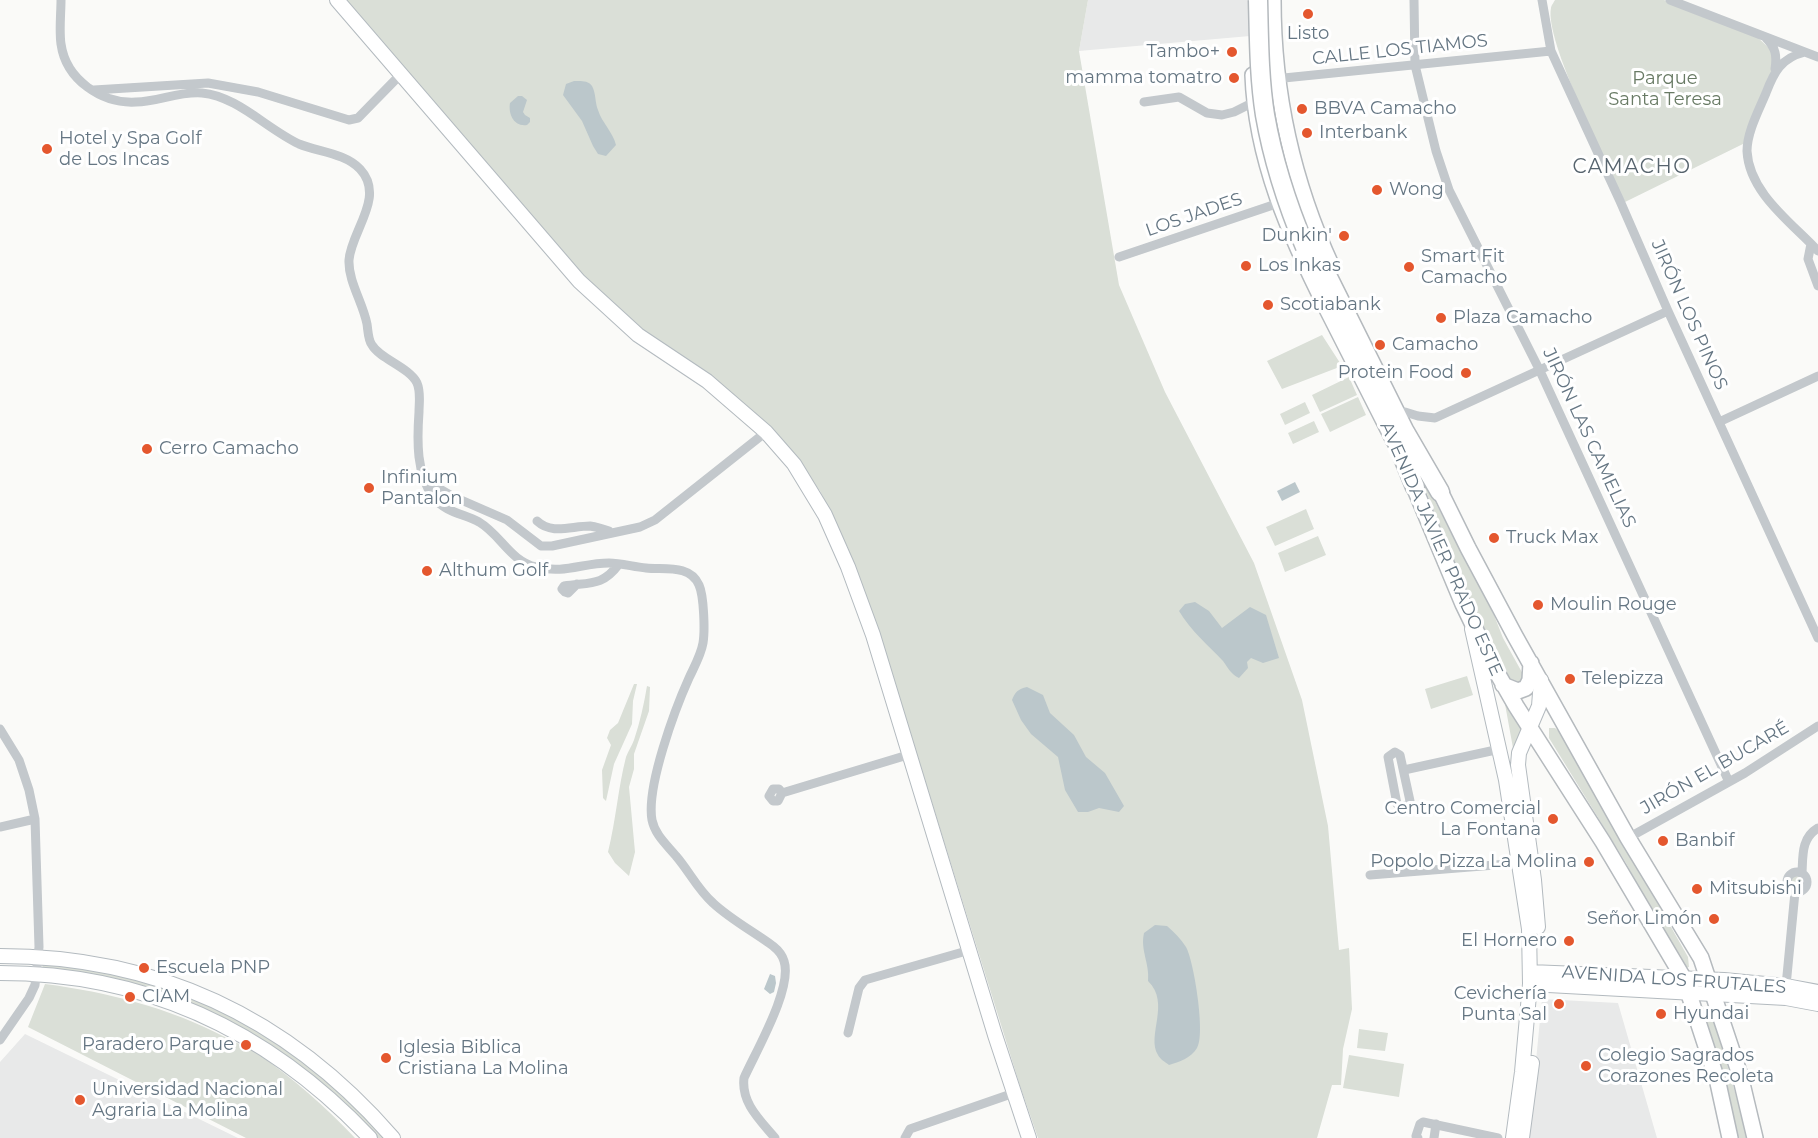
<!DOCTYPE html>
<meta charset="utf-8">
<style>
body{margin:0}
canvas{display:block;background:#fafaf8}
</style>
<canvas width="1818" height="1138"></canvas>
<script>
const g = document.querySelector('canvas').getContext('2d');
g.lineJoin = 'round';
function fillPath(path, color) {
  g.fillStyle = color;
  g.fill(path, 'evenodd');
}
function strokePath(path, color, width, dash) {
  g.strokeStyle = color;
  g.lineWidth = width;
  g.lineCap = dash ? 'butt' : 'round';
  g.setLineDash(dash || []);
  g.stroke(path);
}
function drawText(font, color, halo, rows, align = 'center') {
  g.font = font + ' Montserrat,sans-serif';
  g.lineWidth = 6;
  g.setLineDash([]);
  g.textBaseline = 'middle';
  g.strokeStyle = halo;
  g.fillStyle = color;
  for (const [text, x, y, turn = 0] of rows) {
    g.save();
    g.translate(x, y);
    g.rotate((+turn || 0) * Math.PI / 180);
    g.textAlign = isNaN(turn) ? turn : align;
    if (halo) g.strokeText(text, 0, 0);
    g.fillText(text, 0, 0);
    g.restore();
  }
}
fillPath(new Path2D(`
 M1088,0H1249L1250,36L1079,51Z
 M1542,999L1618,1003L1657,1138H1525L1532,1102Z
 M25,1034L238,1138H0V1062Z`), '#e8e9e9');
fillPath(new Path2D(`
 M342,0H1088L1079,51L1119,285L1165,392L1254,563L1302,700L1328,826L1339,950L1349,948L1352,1009L1343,1049L1341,1085H1332L1317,1138H1038L1020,1086L887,658L848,548L820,491L779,436L710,379L654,343L600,298Z
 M1555,0H1664L1755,35L1770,49L1773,58L1772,70L1745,143L1625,202C1609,167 1544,40 1551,8C1551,6 1554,2 1555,0Z
 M1322,335L1342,366L1282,389L1267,361Z
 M1349,377L1357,395L1320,412L1312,395Z
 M1358,397L1366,415L1330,432L1321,414Z
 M1305,402L1310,413L1285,425L1280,414Z
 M1314,421L1319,432L1293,444L1288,433Z
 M1413,459L1494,615L1503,638L1524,676L1526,683L1513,684L1487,638L1467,593Z
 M1306,509L1314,529L1275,546L1266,527Z
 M1318,536L1326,555L1285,572L1278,553Z
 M1467,676L1473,695L1431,709L1425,689Z
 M634,684H637L633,701L632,724L614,764L606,801L603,798L602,770L611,745L607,738L610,730L618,723Z
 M647,686L650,687L649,711L634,754V769L629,787L635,852L629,876L615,863L608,852C616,820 618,788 626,757C628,751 632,746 634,740C640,722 644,704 647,686Z
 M1505,704L1526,731L1515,759Z
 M1549,728H1555L1561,733L1688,957L1689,967L1685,968L1680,965L1626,863L1549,738Z
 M1789 882a8 8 0 1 1 16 0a8 8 0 1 1-16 0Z
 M68,963L176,990L256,1028L337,1087L388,1138H375L234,1026L43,969L42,964Z
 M45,984C108,992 169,1008 225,1037C236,1043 248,1047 258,1054C293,1078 326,1107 355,1138H246L28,1027Z
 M1702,1008H1711L1748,1138H1738Z
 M1359,1029L1388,1033L1385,1051L1357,1048Z
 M1349,1055L1404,1064L1399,1097L1343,1088Z`), '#dadfd7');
fillPath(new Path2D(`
 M574,81C580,81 588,80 592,86C596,93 595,103 598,110C602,123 613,132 616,145L606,156L598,154L593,146L582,121L563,95L566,84Z
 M518,96H522L527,100L523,112L525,115L530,118V122L527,125C514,127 508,114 510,103Z
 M1295,482L1300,492L1282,501L1277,491Z
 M1195,602L1209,611L1222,628L1250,607L1266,615L1279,658L1263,663L1251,658L1247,662L1248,668L1239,678C1231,674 1228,668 1223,661C1208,645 1191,631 1179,611L1185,604Z
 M1027,687L1043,695L1050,713L1074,735L1086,757L1105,773L1124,806L1119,812L1099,808L1088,812H1078L1065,790L1058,757L1031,734L1021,720L1012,700C1015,692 1018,689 1027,687Z
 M1155,925L1167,926C1174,932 1181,939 1186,947C1194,961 1206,1036 1197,1048C1191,1058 1179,1062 1169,1065C1165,1062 1160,1059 1158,1055C1146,1036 1171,1003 1148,981C1150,964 1140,950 1144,933Z
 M770,974L775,976L776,983L774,992L770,994L764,989Z`), '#bbc7cb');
const secondary = new Path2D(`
 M337,0L579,281L638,335L707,381L766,432L794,464L825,515L848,567L873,635L995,1035L1029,1138
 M1472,629L1506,780L1529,929L1530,984L1522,1072L1513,1138
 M1538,927L1534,880L1518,765L1519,753L1539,706L1541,680
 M0,956C158,956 289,1018 393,1138
 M1530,972L1724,980L1786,986L1818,992
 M0,973C148,973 269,1031 370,1138
 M1530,984L1786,998L1818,1004
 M1522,1138L1532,1063`);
const primary = new Path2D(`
 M1273,0C1273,93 1293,183 1332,267
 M1253,75C1256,160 1290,236 1328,311C1350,355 1372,398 1394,441
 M1410,477L1463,604L1492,664L1516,706L1603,842L1684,979L1718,1083L1730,1138
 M1436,483L1468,548L1515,636L1628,838L1701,958L1740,1075L1755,1138
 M1503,685L1518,691L1526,688L1530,680L1531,663`);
const highway = new Path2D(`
 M1311,243L1404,430L1440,492
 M1392,430L1415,487`);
strokePath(secondary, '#b3babf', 16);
strokePath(primary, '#b5babe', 18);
strokePath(highway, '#b4b9bd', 21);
strokePath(new Path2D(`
 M61,0C61,14 59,30 61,44C66,80 102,104 136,102C158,102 179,91 202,93C237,96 267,129 299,144C319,152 345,153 360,169C386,197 351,231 349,260C348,281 363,303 367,324C368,330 368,340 372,345C380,359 409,367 417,383C421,392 419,403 419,412C417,440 416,475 434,498C445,512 464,514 479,522C501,535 510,561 536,567C565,574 582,563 609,563C621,563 634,567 646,568C664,570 690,564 699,585C704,596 705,631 703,643C701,655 694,667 689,678C675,709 646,787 652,820C655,835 667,845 676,856C689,871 698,890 713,903C730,919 754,932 773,946C778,950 782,954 784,961C793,988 756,1051 744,1078C741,1103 760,1120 775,1138
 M1414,0L1415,65L1436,151L1449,190L1540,371L1729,782
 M1542,0L1551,51L1620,201L1668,311L1818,638
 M1670,0L1818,57
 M1766,38C1776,48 1777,56 1775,69
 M1805,52C1781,58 1774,72 1766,93C1759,110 1747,132 1747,151C1749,193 1792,223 1818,251
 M1274,79L1551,51
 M94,90L208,83L258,92L349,120L358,118L401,74
 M1144,102L1179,97L1207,113L1222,115L1234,112L1254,102
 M1811,244L1808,259L1818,286
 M1119,257L1279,203
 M1405,412L1418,416L1435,418L1668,311
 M1719,422L1818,376
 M425,480L452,496L507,520L541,546H552L640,527L655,520L766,432
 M537,521C552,535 571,526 590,526C596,527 603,529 609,531
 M577,584L568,593L565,592L562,589L564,586C589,582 602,587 619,564
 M0,729L19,760L29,790L35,819L39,947L35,985L29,998L0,1040
 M1395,752L1400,755L1410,801L1408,805L1400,806L1397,804L1388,757Z
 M1404,770L1500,749
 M782,793L779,789H773L769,796L773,801H778L782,793L911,754
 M0,827L35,819
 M1628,838L1745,773L1818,726
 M1787 882a10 10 0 1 1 20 0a10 10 0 1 1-20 0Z
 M1802,873C1803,856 1801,838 1818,828
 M1370,875L1520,863
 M1786,986L1795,892
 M848,1033L859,988L865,980L970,950
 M905,1138L910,1129L1014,1093
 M1418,1138L1416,1136L1420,1124L1423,1122L1498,1138
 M1434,1138L1436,1124`), '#c3c8cc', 9);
strokePath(secondary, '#fff', 14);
strokePath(primary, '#fff', 15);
strokePath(highway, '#fff', 18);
const highwayBridge = new Path2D(`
 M1258,0C1259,38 1259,77 1265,115C1273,161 1287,204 1305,247`);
strokePath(highwayBridge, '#b4b9bd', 21, []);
strokePath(highwayBridge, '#fff', 18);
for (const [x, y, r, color] of [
 [1308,14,6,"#e4572e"],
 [1232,52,6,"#e4572e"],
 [1234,78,6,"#e4572e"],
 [1302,109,6,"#e4572e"],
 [1307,133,6,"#e4572e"],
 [47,149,6,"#e4572e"],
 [1377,190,6,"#e4572e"],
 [1344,236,6,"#e4572e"],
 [1246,266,6,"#e4572e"],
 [1409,267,6,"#e4572e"],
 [1268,305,6,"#e4572e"],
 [1441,318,6,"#e4572e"],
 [1380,345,6,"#e4572e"],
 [1466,373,6,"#e4572e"],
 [147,449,6,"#e4572e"],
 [369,488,6,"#e4572e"],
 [1494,538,6,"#e4572e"],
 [427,571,6,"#e4572e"],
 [1538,605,6,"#e4572e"],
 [1570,679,6,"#e4572e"],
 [1553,819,6,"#e4572e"],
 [1663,841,6,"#e4572e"],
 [1589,862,6,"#e4572e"],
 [1697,889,6,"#e4572e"],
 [1714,919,6,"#e4572e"],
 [1569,941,6,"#e4572e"],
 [144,968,6,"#e4572e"],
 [130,997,6,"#e4572e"],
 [1559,1004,6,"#e4572e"],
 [1661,1014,6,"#e4572e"],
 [246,1045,6,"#e4572e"],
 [386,1058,6,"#e4572e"],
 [1586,1066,6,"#e4572e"],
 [80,1100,6,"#e4572e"]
]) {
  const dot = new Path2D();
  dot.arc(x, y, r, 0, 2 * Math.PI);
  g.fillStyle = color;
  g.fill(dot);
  strokePath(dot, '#fff', 2);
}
drawText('18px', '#657683', '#fff', [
 ["Listo",1308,34,"center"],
 ["Tambo+",1220,52,"right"],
 ["mamma tomatro",1222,78,"right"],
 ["BBVA Camacho",1314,109],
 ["Interbank",1319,133],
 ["Hotel y Spa Golf",59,139],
 ["de Los Incas",59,160],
 ["Wong",1389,190],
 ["Dunkin'",1332,236,"right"],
 ["Smart Fit",1421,257],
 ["Camacho",1421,278],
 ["Los Inkas",1258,266],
 ["Scotiabank",1280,305],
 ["Plaza Camacho",1453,318],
 ["Camacho",1392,345],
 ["Protein Food",1454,373,"right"],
 ["Cerro Camacho",159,449],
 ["Infinium",381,478],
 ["Pantalon",381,499],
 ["Truck Max",1506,538],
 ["Althum Golf",439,571],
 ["Moulin Rouge",1550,605],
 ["Telepizza",1582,679],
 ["Centro Comercial",1541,809,"right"],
 ["La Fontana",1541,830,"right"],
 ["Banbif",1675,841],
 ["Popolo Pizza La Molina",1577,862,"right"],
 ["Mitsubishi",1709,889],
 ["Señor Limón",1702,919,"right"],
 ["El Hornero",1557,941,"right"],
 ["Escuela PNP",156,968],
 ["Cevichería",1547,994,"right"],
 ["Punta Sal",1547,1015,"right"],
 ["CIAM",142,997],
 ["Hyundai",1673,1014],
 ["Paradero Parque",234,1045,"right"],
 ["Iglesia Biblica",398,1048],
 ["Cristiana La Molina",398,1069],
 ["Colegio Sagrados",1598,1056],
 ["Corazones Recoleta",1598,1077],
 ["Universidad Nacional",92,1090],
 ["Agraria La Molina",92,1111]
], 'left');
drawText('18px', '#657683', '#fff', [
 ["CALLE LOS TIAMOS",1400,50,-6],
 ["LOS JADES",1194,215,-19],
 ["JIRÓN LOS PINOS",1689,315,66],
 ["JIRÓN LAS CAMELIAS",1589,438,65],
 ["AVENIDA JAVIER PRADO ESTE",1441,549,66],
 ["JIRÓN EL BUCARÉ",1715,768,-30],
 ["AVENIDA LOS FRUTALES",1674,980,4]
]);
drawText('18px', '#687a64', '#fff', [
 ["Parque",1665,79],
 ["Santa Teresa",1665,100]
]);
g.letterSpacing = '1.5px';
drawText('20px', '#57646e', '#fff', [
 ["CAMACHO",1632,167]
]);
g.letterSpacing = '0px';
</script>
